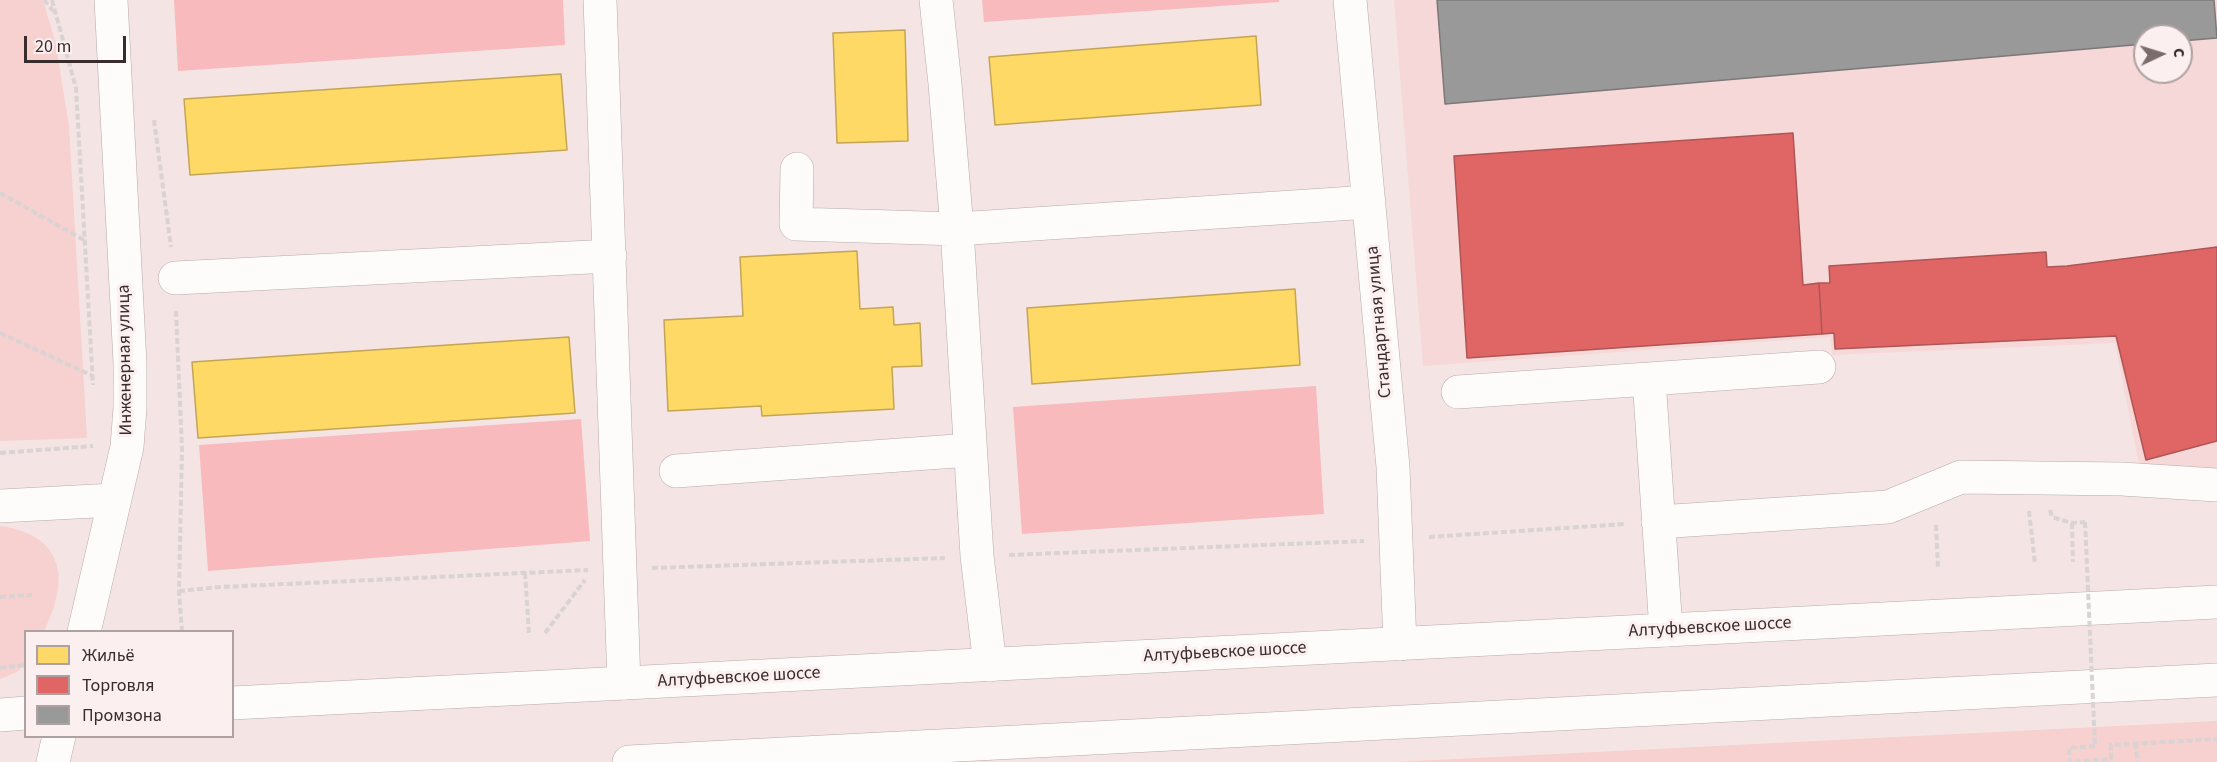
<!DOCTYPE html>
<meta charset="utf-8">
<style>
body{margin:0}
#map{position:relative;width:2217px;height:762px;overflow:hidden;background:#f5e4e4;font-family:"Source Sans 3",sans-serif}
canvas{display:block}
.legend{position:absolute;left:24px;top:630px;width:210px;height:108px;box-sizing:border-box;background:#fcefef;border:2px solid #aea1a1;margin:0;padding:8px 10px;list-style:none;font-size:18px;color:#382c2c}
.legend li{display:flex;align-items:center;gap:12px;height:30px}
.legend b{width:30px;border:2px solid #aea1a1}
.north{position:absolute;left:2133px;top:24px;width:60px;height:60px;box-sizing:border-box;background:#fcefef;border:2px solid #aea1a1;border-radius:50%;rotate:86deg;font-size:16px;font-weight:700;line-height:24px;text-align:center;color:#382c2c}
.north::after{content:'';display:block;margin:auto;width:21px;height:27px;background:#7a6c6c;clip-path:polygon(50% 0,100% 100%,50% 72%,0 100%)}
.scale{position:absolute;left:24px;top:36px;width:102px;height:27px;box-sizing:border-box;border:3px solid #382c2c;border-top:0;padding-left:8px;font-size:18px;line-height:21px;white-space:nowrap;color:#382c2c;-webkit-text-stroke:4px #fcefef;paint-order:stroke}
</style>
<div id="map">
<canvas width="2217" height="762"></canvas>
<ul class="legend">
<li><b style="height:16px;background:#ffd966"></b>Жильё</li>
<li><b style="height:16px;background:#e06666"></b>Торговля</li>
<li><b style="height:16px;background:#999"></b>Промзона</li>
</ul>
<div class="north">С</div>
<div class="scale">20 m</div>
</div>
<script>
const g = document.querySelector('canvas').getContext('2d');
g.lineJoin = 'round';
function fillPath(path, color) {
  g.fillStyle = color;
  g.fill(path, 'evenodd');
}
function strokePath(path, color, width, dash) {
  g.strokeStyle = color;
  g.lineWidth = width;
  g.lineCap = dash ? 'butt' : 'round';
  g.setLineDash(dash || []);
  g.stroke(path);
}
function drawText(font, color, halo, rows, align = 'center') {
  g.font = font + ' "Source Sans 3",sans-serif';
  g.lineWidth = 6;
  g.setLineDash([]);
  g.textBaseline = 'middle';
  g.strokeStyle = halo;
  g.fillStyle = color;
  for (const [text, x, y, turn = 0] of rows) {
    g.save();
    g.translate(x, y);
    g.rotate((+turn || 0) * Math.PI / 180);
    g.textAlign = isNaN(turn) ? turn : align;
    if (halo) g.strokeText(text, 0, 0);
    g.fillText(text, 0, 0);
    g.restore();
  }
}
fillPath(new Path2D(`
 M1394,0H2217V472L2140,469L2115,343L1832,355L1830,337L1423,366ZM2145,36H2181V72H2145Z`), '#f7d8d8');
fillPath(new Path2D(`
 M0,0H43L56,45L69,126L87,438L0,441Z
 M0,526C65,535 70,580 44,631L26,632L25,664L17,672L0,679Z
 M2217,721V762H1395Z`), '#f7d0d0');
fillPath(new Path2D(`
 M174,0H563L565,45L178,71Z
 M982,0H1279V2L984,22Z
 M1316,386L1324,514L1022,534L1013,407Z
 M581,419L590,541L208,571L199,445Z`), '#f8babc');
const homes = new Path2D(`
 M905,30L908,141L837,143L833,33Z
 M1256,36L1261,105L995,125L989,57Z
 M561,74L567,150L190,175L184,99Z
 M857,251L860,309L893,307L894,325L920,323L922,366L892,367L894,409L762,416L761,406L668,411L664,320L743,316L740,257Z
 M1295,289L1300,365L1032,384L1027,308Z
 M569,337L575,413L198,438L192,362Z`);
fillPath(homes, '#ffd966');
strokePath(homes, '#c3a555', 1.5);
const shops = new Path2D(`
 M1793,133L1803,285L1819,283L1822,334L1467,358L1454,156Z
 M2217,247V441L2146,460L2116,336L1835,349L1834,333L1822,334L1819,283H1830L1829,266L2046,252L2047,267L2067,266Z`);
fillPath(shops, '#e06666');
strokePath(shops, '#ae5555', 1.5);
const industry = new Path2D(`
 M1437,0H2214L2217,38L2181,41V36H2145V44L1445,104Z`);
fillPath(industry, '#999');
strokePath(industry, '#7c7878', 1.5);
const minor = new Path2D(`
 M600,0L624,683
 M936,0L945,84L957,229L977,556L990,665
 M1350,0L1393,467L1400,644
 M797,169L796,224L957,229L1369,202
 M175,278L610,256
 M1649,379L1819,367
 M1458,392L1649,379L1666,630
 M676,471L970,450
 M0,506L114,500
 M1658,522L1888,507L1961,477L2122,479L2217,485`);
const major = new Path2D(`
 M84,632L127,447L130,408V363L111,0
 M232,703L2217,602
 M0,715L26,713
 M53,762L59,736
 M629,762L2217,680`);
strokePath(minor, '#b7aaaa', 34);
strokePath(major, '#b7aaaa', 34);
strokePath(new Path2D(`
 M44,0L55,13
 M52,0L76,88L93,385
 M154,120L171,247
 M0,193L84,240
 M176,311L182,449L179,591L182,632
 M0,333L93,376
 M0,453L93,446
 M2050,510L2052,517L2072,523L2085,522
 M2029,511L2035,564
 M2072,523L2073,562
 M1936,525L1938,569
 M1429,537L1625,524
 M1009,555L1364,541
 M652,568L945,558
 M525,573L529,634
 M179,591L220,587L588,570
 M0,597L32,595
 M545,633L585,580
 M0,668L26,665
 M2135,743L2138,762
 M2095,746L2069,748L2070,762L2111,759V745L2217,739`), '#d9d3d3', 4, [6, 3]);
strokePath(minor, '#fefbfb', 33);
strokePath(major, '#fefbfb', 33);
strokePath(new Path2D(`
 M2085,522L2095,746`), '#d9d3d3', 4, [6, 3]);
drawText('18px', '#382c2c', '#fcefef', [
 ["Стандартная улица",1380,322,-95],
 ["Инженерная улица",126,360,-91],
 ["Алтуфьевское шоссе",1710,628,-3],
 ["Алтуфьевское шоссе",1225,653,-3],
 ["Алтуфьевское шоссе",739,678,-3]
]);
</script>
